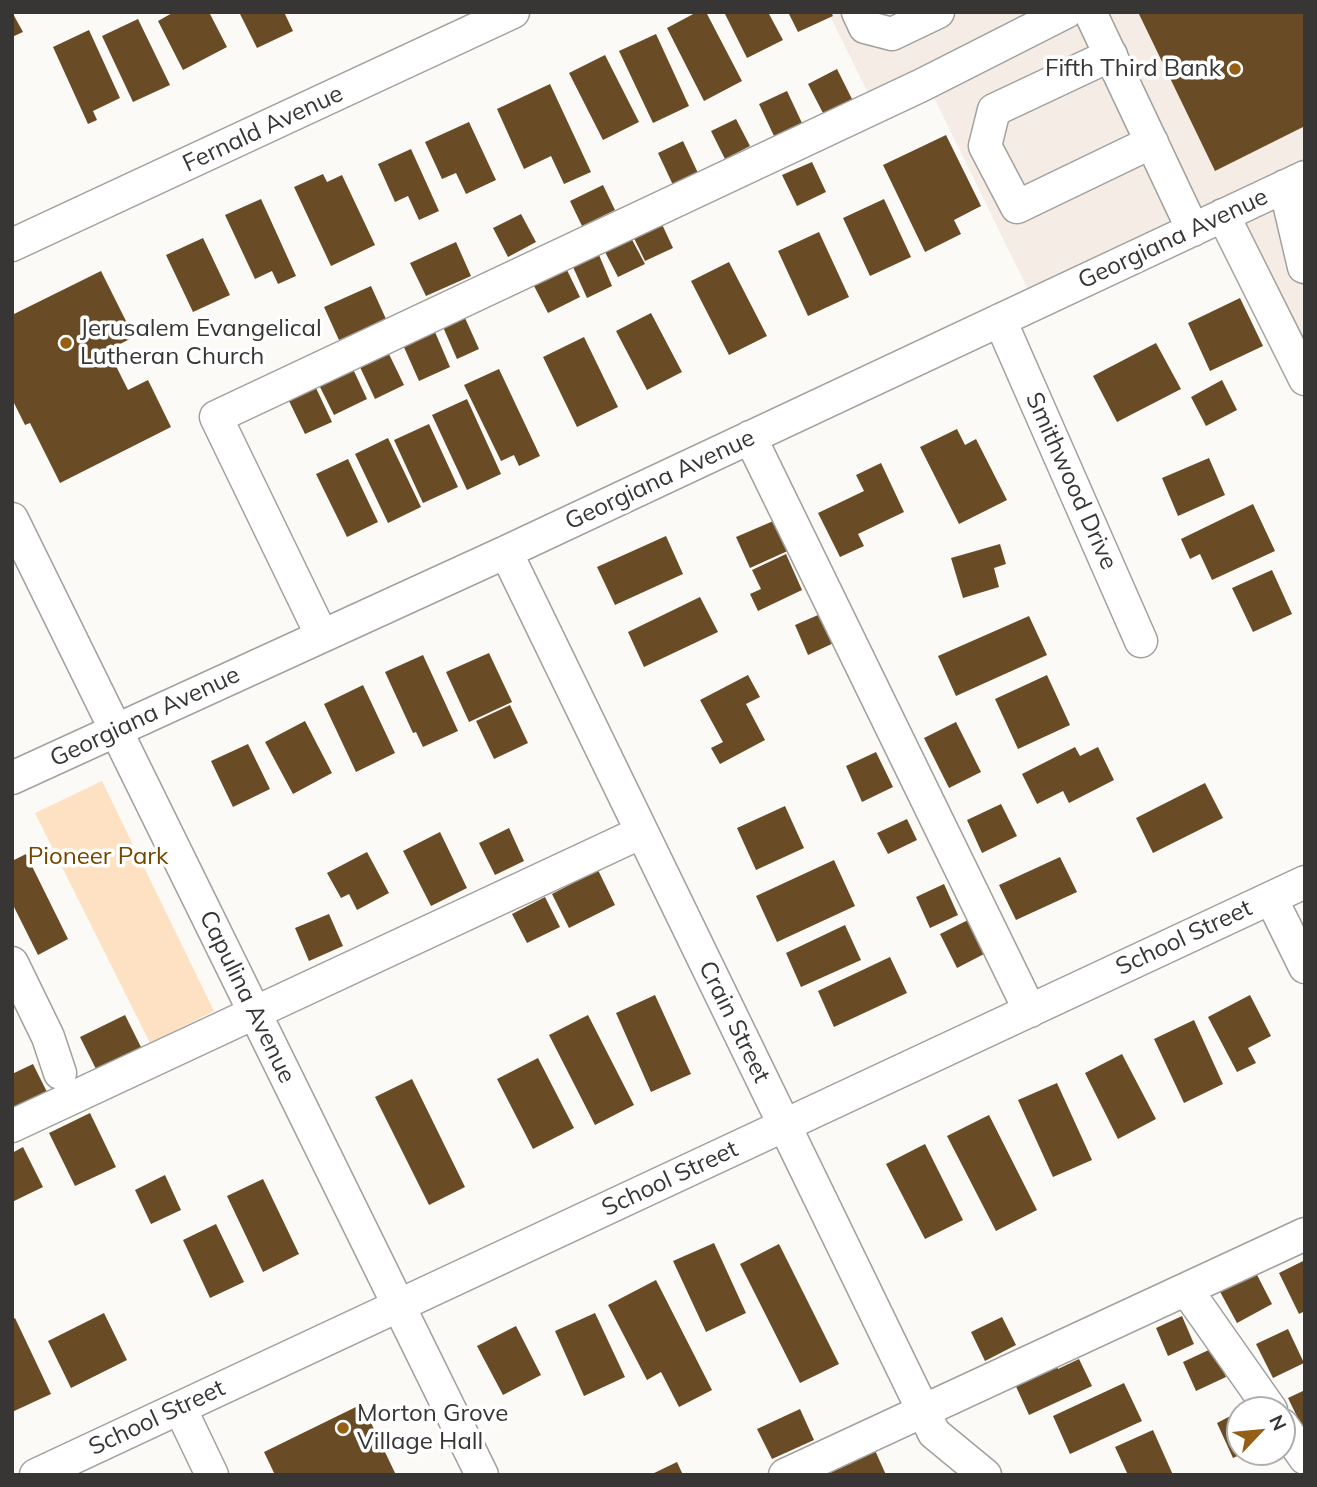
<!DOCTYPE html>
<style>
body{margin:0}
#map{position:relative;width:1317px;height:1487px;overflow:hidden;background:#fcfaf7;font-family:Mulish,sans-serif}
canvas{display:block}
.frame{position:absolute;inset:0;border:14px solid #373635;pointer-events:none}
.north{position:absolute;left:1226px;top:1396px;width:70px;height:70px;box-sizing:border-box;background:#fff;border:2px solid #afafae;border-radius:50%;rotate:64deg;font-size:19px;font-weight:700;line-height:28px;text-align:center;color:#373635}
.north::after{content:'';display:block;margin:auto;width:24px;height:32px;background:#956016;clip-path:polygon(50% 0,100% 100%,50% 72%,0 100%)}
</style>
<div id="map">
<canvas width="1317" height="1487"></canvas>
<div class="frame"></div>
<div class="north">N</div>
</div>
<script>
const g = document.querySelector('canvas').getContext('2d');
g.lineJoin = 'round';
function fillPath(path, color) {
  g.fillStyle = color;
  g.fill(path, 'evenodd');
}
function strokePath(path, color, width, dash) {
  g.strokeStyle = color;
  g.lineWidth = width;
  g.lineCap = dash ? 'butt' : 'round';
  g.setLineDash(dash || []);
  g.stroke(path);
}
function drawText(font, color, halo, rows, align = 'center') {
  g.font = font + ' Mulish,sans-serif';
  g.lineWidth = 7;
  g.setLineDash([]);
  g.textBaseline = 'middle';
  g.strokeStyle = halo;
  g.fillStyle = color;
  for (const [text, x, y, turn = 0] of rows) {
    g.save();
    g.translate(x, y);
    g.rotate((+turn || 0) * Math.PI / 180);
    g.textAlign = isNaN(turn) ? turn : align;
    if (halo) g.strokeText(text, 0, 0);
    g.fillText(text, 0, 0);
    g.restore();
  }
}
fillPath(new Path2D(`
 M828,12H1305V402L1211,212L1032,298L921,71L869,95Z`), '#f5ede5');
fillPath(new Path2D(`
 M102,781L214,1011L150,1043L35,813Z`), '#fee1c3');
fillPath(new Path2D(`
 M12,12L23,32L12,37Z
 M174,12H209L227,47L183,70L158,21Z
 M239,12H284L293,31L257,48Z
 M697,12H706L742,81L704,101L667,28Z
 M724,12H768L783,40L747,58Z
 M788,12H831L833,16L798,32Z
 M1138,12H1305V126L1215,171Z
 M138,19L170,85L133,102L102,36Z
 M89,30L120,98L93,111L97,120L88,124L53,47Z
 M656,34L689,106L653,123L619,51Z
 M605,55L639,122L603,140L569,73Z
 M837,69L853,101L824,115L808,84Z
 M550,84L591,172L564,184L551,156L524,169L497,109Z
 M787,91L802,123L774,136L759,104Z
 M736,119L750,146L725,159L711,131Z
 M469,122L496,180L466,194L456,173L442,179L425,142Z
 M946,135L981,206L954,220L961,234L925,252L883,165Z
 M683,141L698,173L673,185L658,153Z
 M411,149L439,211L419,220L408,196L395,202L378,164Z
 M812,162L826,192L797,206L782,175Z
 M323,174L327,182L342,175L375,245L331,266L294,187Z
 M603,185L615,210L582,226L570,201Z
 M261,199L296,276L278,284L272,271L255,279L225,215Z
 M884,199L911,257L870,276L843,218Z
 M521,214L536,242L508,257L493,228Z
 M660,220L673,248L645,261L632,234Z
 M819,232L849,297L808,316L778,251Z
 M629,234L645,264L618,277L603,248Z
 M203,238L230,295L193,312L166,255Z
 M456,242L471,276L426,296L410,263Z
 M599,255L612,286L587,298L573,267Z
 M729,262L767,336L729,355L691,281Z
 M566,268L580,297L548,313L533,284Z
 M101,271L134,337L108,350L128,390L148,380L171,427L60,483L30,423L25,425L12,399V315Z
 M371,286L386,319L339,340L324,307Z
 M1240,298L1263,346L1210,371L1188,323Z
 M651,313L682,372L647,390L616,331Z
 M465,318L479,349L457,359L443,327Z
 M435,332L450,367L419,381L403,345Z
 M584,337L618,407L577,427L543,357Z
 M1156,343L1181,389L1117,422L1093,376Z
 M388,352L404,385L375,399L359,365Z
 M353,369L367,399L334,415L319,385Z
 M499,369L540,456L519,466L514,455L501,461L464,385Z
 M1222,380L1237,410L1206,426L1191,397Z
 M316,388L332,422L305,434L289,401Z
 M467,399L501,474L467,490L432,415Z
 M429,424L458,487L423,503L394,440Z
 M957,429L965,445L976,439L1007,500L959,524L920,447Z
 M388,438L421,507L388,523L355,454Z
 M1209,458L1225,495L1178,516L1162,478Z
 M348,459L378,522L347,537L316,474Z
 M881,463L904,512L858,534L864,546L840,557L818,513L864,491L856,475Z
 M1253,504L1275,551L1212,580L1200,554L1190,559L1181,539Z
 M778,519L792,549L750,568L736,537Z
 M666,536L683,574L615,605L597,567Z
 M1000,544L1006,564L994,568L999,587L963,598L951,558Z
 M786,554L802,590L758,611L750,594L761,589L752,570Z
 M1272,570L1292,614L1253,632L1232,588Z
 M700,597L718,632L644,667L628,632Z
 M825,612L838,641L808,655L795,625Z
 M1029,616L1047,655L956,696L938,656Z
 M489,653L512,702L469,722L446,672Z
 M423,655L458,731L423,747L416,732L413,733L385,672Z
 M748,675L760,697L746,704L765,740L720,764L711,748L723,742L700,700Z
 M1047,675L1070,725L1018,749L995,699Z
 M363,685L395,753L356,772L324,704Z
 M510,705L528,743L494,759L476,721Z
 M305,721L332,773L293,794L265,742Z
 M956,722L981,772L949,788L924,738Z
 M248,744L270,789L233,807L211,761Z
 M1075,747L1080,756L1098,747L1114,780L1069,803L1063,791L1037,804L1022,774Z
 M876,752L893,787L862,802L846,766Z
 M1205,783L1223,818L1153,853L1136,818Z
 M1001,804L1017,836L982,853L967,820Z
 M785,806L804,848L756,870L737,828Z
 M907,819L917,840L888,854L877,833Z
 M509,828L524,861L495,875L479,843Z
 M440,832L467,888L431,906L403,851Z
 M367,852L389,893L357,910L349,894L341,898L327,873Z
 M26,854L68,939L38,955L12,903V861Z
 M1060,857L1077,892L1016,920L999,885Z
 M834,860L855,906L777,942L756,896Z
 M598,870L615,905L569,928L552,894Z
 M944,884L958,915L930,928L916,897Z
 M545,897L560,927L527,943L512,914Z
 M329,914L343,946L309,961L295,928Z
 M970,919L986,953L957,968L940,934Z
 M845,925L861,960L801,987L786,953Z
 M890,957L907,993L834,1027L818,991Z
 M655,995L691,1074L651,1092L616,1013Z
 M1250,995L1271,1036L1248,1048L1256,1063L1237,1072L1208,1017Z
 M125,1015L143,1051L98,1073L80,1037Z
 M588,1015L634,1105L595,1125L549,1035Z
 M1194,1020L1223,1084L1184,1103L1154,1039Z
 M1122,1054L1156,1119L1118,1139L1085,1073Z
 M538,1058L574,1128L533,1149L497,1079Z
 M33,1064L49,1096L15,1112L12,1106V1074Z
 M412,1079L465,1187L429,1205L375,1097Z
 M1057,1083L1092,1160L1053,1177L1018,1100Z
 M90,1113L116,1167L75,1186L49,1133Z
 M989,1115L1037,1210L996,1231L947,1136Z
 M925,1144L963,1220L925,1239L886,1164Z
 M23,1147L43,1187L12,1202V1153Z
 M165,1175L181,1210L151,1224L135,1190Z
 M263,1179L299,1254L263,1272L227,1196Z
 M216,1224L244,1282L210,1298L183,1240Z
 M714,1243L746,1313L706,1332L673,1261Z
 M779,1244L839,1364L800,1383L740,1264Z
 M1305,1260V1311L1299,1314L1279,1273Z
 M1254,1269L1272,1304L1237,1323L1218,1288Z
 M656,1280L712,1390L679,1407L661,1372L647,1380L608,1305Z
 M104,1313L127,1360L71,1388L48,1341Z
 M595,1313L625,1377L584,1396L555,1331Z
 M1182,1316L1194,1344L1168,1356L1156,1328Z
 M1002,1317L1016,1345L985,1361L971,1332Z
 M15,1318L51,1394L12,1412V1320Z
 M516,1326L541,1375L503,1395L477,1346Z
 M1288,1329L1304,1363L1273,1378L1256,1344Z
 M1213,1348L1226,1377L1196,1391L1183,1362Z
 M1079,1359L1092,1386L1029,1415L1013,1380L1055,1361L1058,1369Z
 M1124,1383L1142,1421L1070,1454L1053,1416Z
 M1305,1390V1433L1288,1398Z
 M362,1404L396,1475H275L264,1452Z
 M800,1409L814,1440L772,1459L757,1429Z
 M1240,1411V1452H1246L1233,1458L1217,1423Z
 M1153,1430L1173,1475H1128L1115,1447Z
 M874,1448L886,1475H816Z
 M677,1462L683,1475H650Z`), '#694b26');
const minor = new Path2D(`
 M858,12L865,27L892,34L938,12
 M1090,12L1193,230
 M1111,55L994,110L985,146L1017,207L1152,142
 M1285,186L1304,267
 M1223,215L1305,379
 M12,245L513,12
 M1000,320L1141,641
 M750,437L1030,1011
 M12,519L482,1475
 M506,552L934,1433L985,1475
 M322,636L216,417L922,85L1066,12
 M12,778L506,552L1305,177
 M1271,898L1305,967
 M12,963L48,1037L60,1073
 M12,1126L642,832
 M1186,1289L1271,1410
 M180,1408L212,1475
 M1282,1425L1305,1458
 M36,1475L1305,882
 M785,1475L1305,1234`);
strokePath(minor, '#a2a09d', 35);
strokePath(minor, '#fff', 32);
for (const [x, y, r, color] of [
 [1235,69,7,"#956016"],
 [66,343,7,"#956016"],
 [343,1428,7,"#956016"]
]) {
  const dot = new Path2D();
  dot.arc(x, y, r, 0, 2 * Math.PI);
  g.fillStyle = color;
  g.fill(dot);
  strokePath(dot, '#fff', 2.5);
}
drawText('24px', '#373635', '#fff', [
 ["Fifth Third Bank",1221,69,"right"],
 ["Jerusalem Evangelical",80,329],
 ["Lutheran Church",80,357],
 ["Morton Grove",357,1414],
 ["Village Hall",357,1442]
], 'left');
drawText('24px', '#373635', '#fff', [
 ["Fernald Avenue",263,129,-25],
 ["Georgiana Avenue",1173,239,-25],
 ["Georgiana Avenue",660,480,-25],
 ["Smithwood Drive",1071,481,66],
 ["Georgiana Avenue",145,717,-25],
 ["School Street",1184,938,-25],
 ["Capulina Avenue",247,997,64],
 ["Crain Street",734,1022,64],
 ["School Street",670,1179,-25],
 ["School Street",157,1418,-25]
]);
drawText('24px', '#744600', '#fff', [
 ["Pioneer Park",98,857]
]);
</script>
